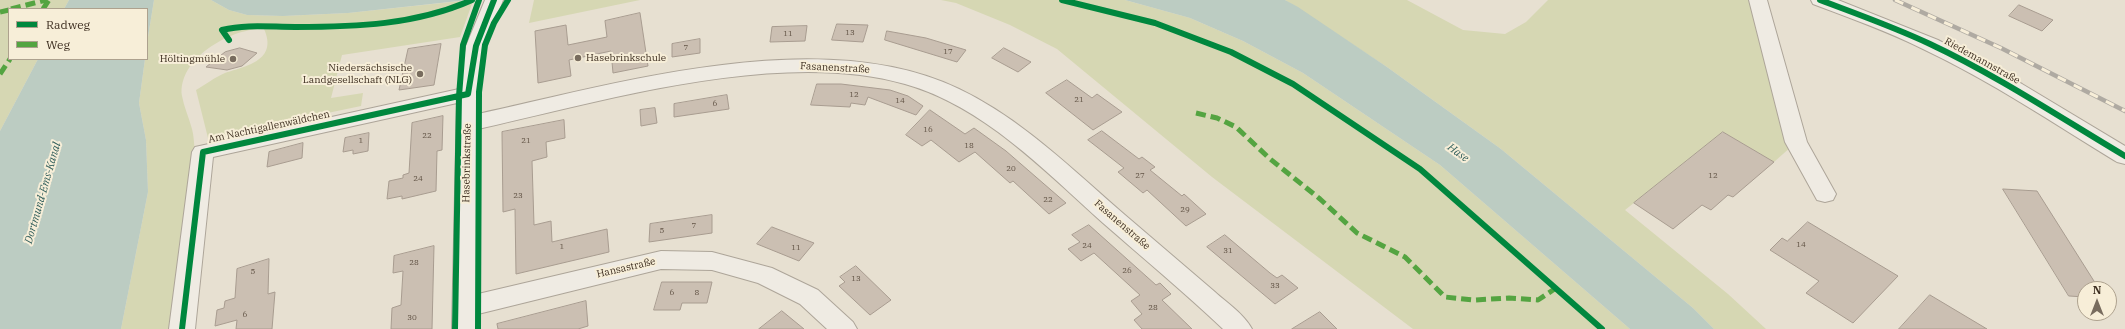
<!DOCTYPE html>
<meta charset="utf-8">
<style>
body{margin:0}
#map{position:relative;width:2125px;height:329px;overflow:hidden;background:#e7e0d1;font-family:"IBM Plex Serif",serif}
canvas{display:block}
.legend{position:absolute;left:8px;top:8px;width:140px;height:52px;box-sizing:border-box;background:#f7eed8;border:1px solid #ada18e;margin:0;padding:5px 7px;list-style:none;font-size:12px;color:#3d2e20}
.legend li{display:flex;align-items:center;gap:8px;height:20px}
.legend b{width:20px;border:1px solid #ada18e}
.north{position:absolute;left:2077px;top:281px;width:40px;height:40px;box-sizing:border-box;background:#f7eed8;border:1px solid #ada18e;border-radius:50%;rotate:0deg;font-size:11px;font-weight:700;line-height:16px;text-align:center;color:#3d2e20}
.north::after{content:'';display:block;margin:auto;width:14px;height:18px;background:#786c5e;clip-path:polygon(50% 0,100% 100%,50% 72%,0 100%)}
</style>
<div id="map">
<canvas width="2125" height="329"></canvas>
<ul class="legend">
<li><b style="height:5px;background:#00873e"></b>Radweg</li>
<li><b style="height:5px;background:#54a441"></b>Weg</li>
</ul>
<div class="north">N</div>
</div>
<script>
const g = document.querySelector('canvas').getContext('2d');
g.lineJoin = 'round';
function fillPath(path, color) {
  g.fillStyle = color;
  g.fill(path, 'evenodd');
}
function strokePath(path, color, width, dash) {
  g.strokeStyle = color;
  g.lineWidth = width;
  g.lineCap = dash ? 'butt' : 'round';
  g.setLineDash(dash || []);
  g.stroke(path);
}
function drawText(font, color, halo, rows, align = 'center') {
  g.font = font + ' "IBM Plex Serif",serif';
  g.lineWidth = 4;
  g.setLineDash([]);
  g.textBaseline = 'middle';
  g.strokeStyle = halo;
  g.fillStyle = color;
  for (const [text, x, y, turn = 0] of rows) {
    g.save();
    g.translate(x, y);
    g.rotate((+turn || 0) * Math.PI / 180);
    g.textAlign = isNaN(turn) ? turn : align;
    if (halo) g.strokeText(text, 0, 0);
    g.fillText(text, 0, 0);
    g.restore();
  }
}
fillPath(new Path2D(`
 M0,0H69L64,9H9V59H38L0,131Z
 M154,0H211L229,10L247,15L283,16L348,13L470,0L462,4L464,6L473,1L460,37L342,55L331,98L363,93L361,106L208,138L196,90C205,85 215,77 225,73C247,66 278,60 264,29C233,27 177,58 182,96C184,107 189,118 192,129C194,136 194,145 195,153L174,329H121L148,192L146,140L139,103L145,59H147V43Z
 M534,0H640L529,23Z
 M941,0H1125L1190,18L1243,41L1303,73L1440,165L1630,329H1413L1212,177L1057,49L1010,25L956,3Z
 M1285,0H1407L1463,30L1505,34L1526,22L1548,0H1750L1792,146L1774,162L1723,132L1625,210L1728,294L1766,329H1714L1693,308L1501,149L1387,67Z`), '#d6d7b3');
fillPath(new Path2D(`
 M69,0H154L147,43V9H64Z
 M211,0H468L348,13L283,16L247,15L229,10Z
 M1125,0H1285L1298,7L1387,67L1501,149L1693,308L1714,329H1630L1440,165L1303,73L1243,41L1190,18Z
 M38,59H145L139,103L146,140L148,192L121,329H0V131Z`), '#bcccc2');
const building = new Path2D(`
 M2019,5L2053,20L2042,31L2009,16Z
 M640,13L648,66L613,73L611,51L569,60L571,76L538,83L535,31L566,25L568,45L607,37L605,21Z
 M837,24L868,25L863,42L832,40Z
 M807,26L805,41L770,42L772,27Z
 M887,31L926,38L966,50L957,62L885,40Z
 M700,39V53L672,57V44Z
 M441,44L434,85L399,90L408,49Z
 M240,48L257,53L242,66L227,70L206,67L225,52Z
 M1004,48L1031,62L1018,72L992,58Z
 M1067,80L1092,98L1097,94L1122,112L1093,130L1046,93Z
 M817,84H841L890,90L908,96L923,106L916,115L868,97L865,105L851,103L850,107L811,105Z
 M727,95L729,109L674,117V104Z
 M655,108L657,123L641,126L640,110Z
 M930,110L965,134L974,128L1006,151L1066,203L1049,214L1013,181L1010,183L975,152L959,162L931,140L922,146L906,135Z
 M443,116L442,150L437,151L436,191L402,199V196L387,199L389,181L403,178V175L409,173L412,123Z
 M564,120L565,138L546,142L547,157L532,161L534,225L551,221L552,242L607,229L609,252L516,274L515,209L503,212L502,132Z
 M1102,131L1139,159L1142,157L1155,167L1150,170L1182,196L1184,194L1206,214L1186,226L1147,190L1143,193L1118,172L1124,168L1088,140Z
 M1723,132L1774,162L1733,197L1728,195L1711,210L1702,205L1673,229L1634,203Z
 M369,133L368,151L353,154V150L343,152L345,138Z
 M303,143L302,158L267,167L269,152Z
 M2003,189L2037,191L2099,289H2085V297L2069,296Z
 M712,215V233L649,242L650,224Z
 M1808,222L1898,276L1853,323L1806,293L1819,281L1770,250L1782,238L1787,241Z
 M1089,225L1156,285L1160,283L1171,294L1162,300L1192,329H1142L1134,320L1142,314L1131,301L1140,295L1094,253L1081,261L1068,249L1080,242L1072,235Z
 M772,227L814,243L799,261L757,244Z
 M1225,235L1270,273L1277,278L1282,275L1298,288L1275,304L1207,247Z
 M434,246L432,329H391L392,308L401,305L403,271L393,273L394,256Z
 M269,259L268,294L275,292L272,329H236L237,320L215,326L217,310L224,308L225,301L235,298L237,269Z
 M856,266L891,300L870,315L839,286L845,282L840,277Z
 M662,282H712L707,303H682L680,310H654Z
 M1930,295L1987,329H1899Z
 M586,301L588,326L578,329H498L497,324Z
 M782,311L804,329H759Z
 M1320,312L1337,329H1292Z`);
fillPath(building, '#cbbfb2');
strokePath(building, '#a89c90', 1);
const minor = new Path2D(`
 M485,0H503L486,46L478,94V114C619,83 823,23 959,89C1022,119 1073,170 1125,215C1155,241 1185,266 1215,292C1227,303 1244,314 1252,329H1223C1184,292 1143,258 1103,223C1044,170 983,106 905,84C781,48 602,101 478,129V294L661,251L712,252L772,268L818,290L853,322L857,329H827L800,304L758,283L712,270L661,269L478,314V329H452L457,103L213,157L195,329H169L192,152L195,147L459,89L466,46Z
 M1749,0H1767L1807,142L1836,194L1833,200L1825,202L1817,200L1785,142Z
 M1811,0H1838L1938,40L2022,84L2125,146V164L2117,162C2053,123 1991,81 1923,49C1887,31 1850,18 1813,4Z`);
strokePath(minor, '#ada599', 2);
fillPath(minor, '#efebe3');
const rail = new Path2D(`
 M1895,0L2001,48L2125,111`);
strokePath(rail, '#afaaa2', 4.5);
strokePath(rail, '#f7eed8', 3, [9]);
strokePath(new Path2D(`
 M11,9L46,0
 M43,9L49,0
 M0,12L9,10
 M0,74L10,59
 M1196,113L1217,118L1236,127L1269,158L1320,199L1357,233L1405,257L1445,297L1474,300L1509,298L1538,300L1556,288`), '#54a441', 5, [10, 5]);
strokePath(new Path2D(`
 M1062,0L1155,23L1231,52L1293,84L1420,169L1602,329
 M1820,0C1857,14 1894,27 1930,44C1998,76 2061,118 2125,156
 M229,40L222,30C246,24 270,27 295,27C355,27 416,25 472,0
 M182,329L203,152L468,94L476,46L494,0
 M455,329L459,96L463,45L479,0
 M478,329L479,92L485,45L494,23L508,0`), '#00873e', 6);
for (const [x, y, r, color] of [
 [578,58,4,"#786c5e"],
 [233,59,4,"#786c5e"],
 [420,74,4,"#786c5e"]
]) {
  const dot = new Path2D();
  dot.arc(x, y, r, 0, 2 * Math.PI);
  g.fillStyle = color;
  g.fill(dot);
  strokePath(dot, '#f7eed8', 1.5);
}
drawText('8px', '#605244', null, [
 ["13",850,33],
 ["11",788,34],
 ["7",686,48],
 ["17",948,52],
 ["12",854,95],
 ["21",1079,100],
 ["14",900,101],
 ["6",715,104],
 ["16",928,130],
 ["22",427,136],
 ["1",361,141],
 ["21",526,141],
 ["18",969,146],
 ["20",1011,169],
 ["27",1140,176],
 ["12",1713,176],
 ["24",418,179],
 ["23",518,196],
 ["22",1048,200],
 ["29",1185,210],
 ["7",694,226],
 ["5",662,231],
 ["14",1801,245],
 ["24",1087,246],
 ["1",562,247],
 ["11",796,248],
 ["31",1228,251],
 ["28",414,263],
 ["26",1127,271],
 ["5",253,272],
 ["13",856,279],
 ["33",1275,286],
 ["6",672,293],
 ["8",697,293],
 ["28",1153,308],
 ["6",245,315],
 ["30",412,318]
]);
drawText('10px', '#3d2e20', '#f7eed8', [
 ["Hasebrinkschule",586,58,"left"],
 ["Höltingmühle",225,59],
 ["Niedersächsische",412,68],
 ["Landgesellschaft (NLG)",412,80]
], 'right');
drawText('10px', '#3d2e20', '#f7eed8', [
 ["Riedemannstraße",1982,61,29],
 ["Fasanenstraße",835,68,3],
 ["Am Nachtigallenwäldchen",269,127,-12],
 ["Hasebrinkstraße",467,163,-89],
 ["Fasanenstraße",1122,225,41],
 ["Hansastraße",626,268,-13]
]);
drawText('italic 11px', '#2f5d5a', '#f7eed8', [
 ["Hase",1458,153,36],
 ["Dortmund-Ems-Kanal",43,193,-74]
]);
</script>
